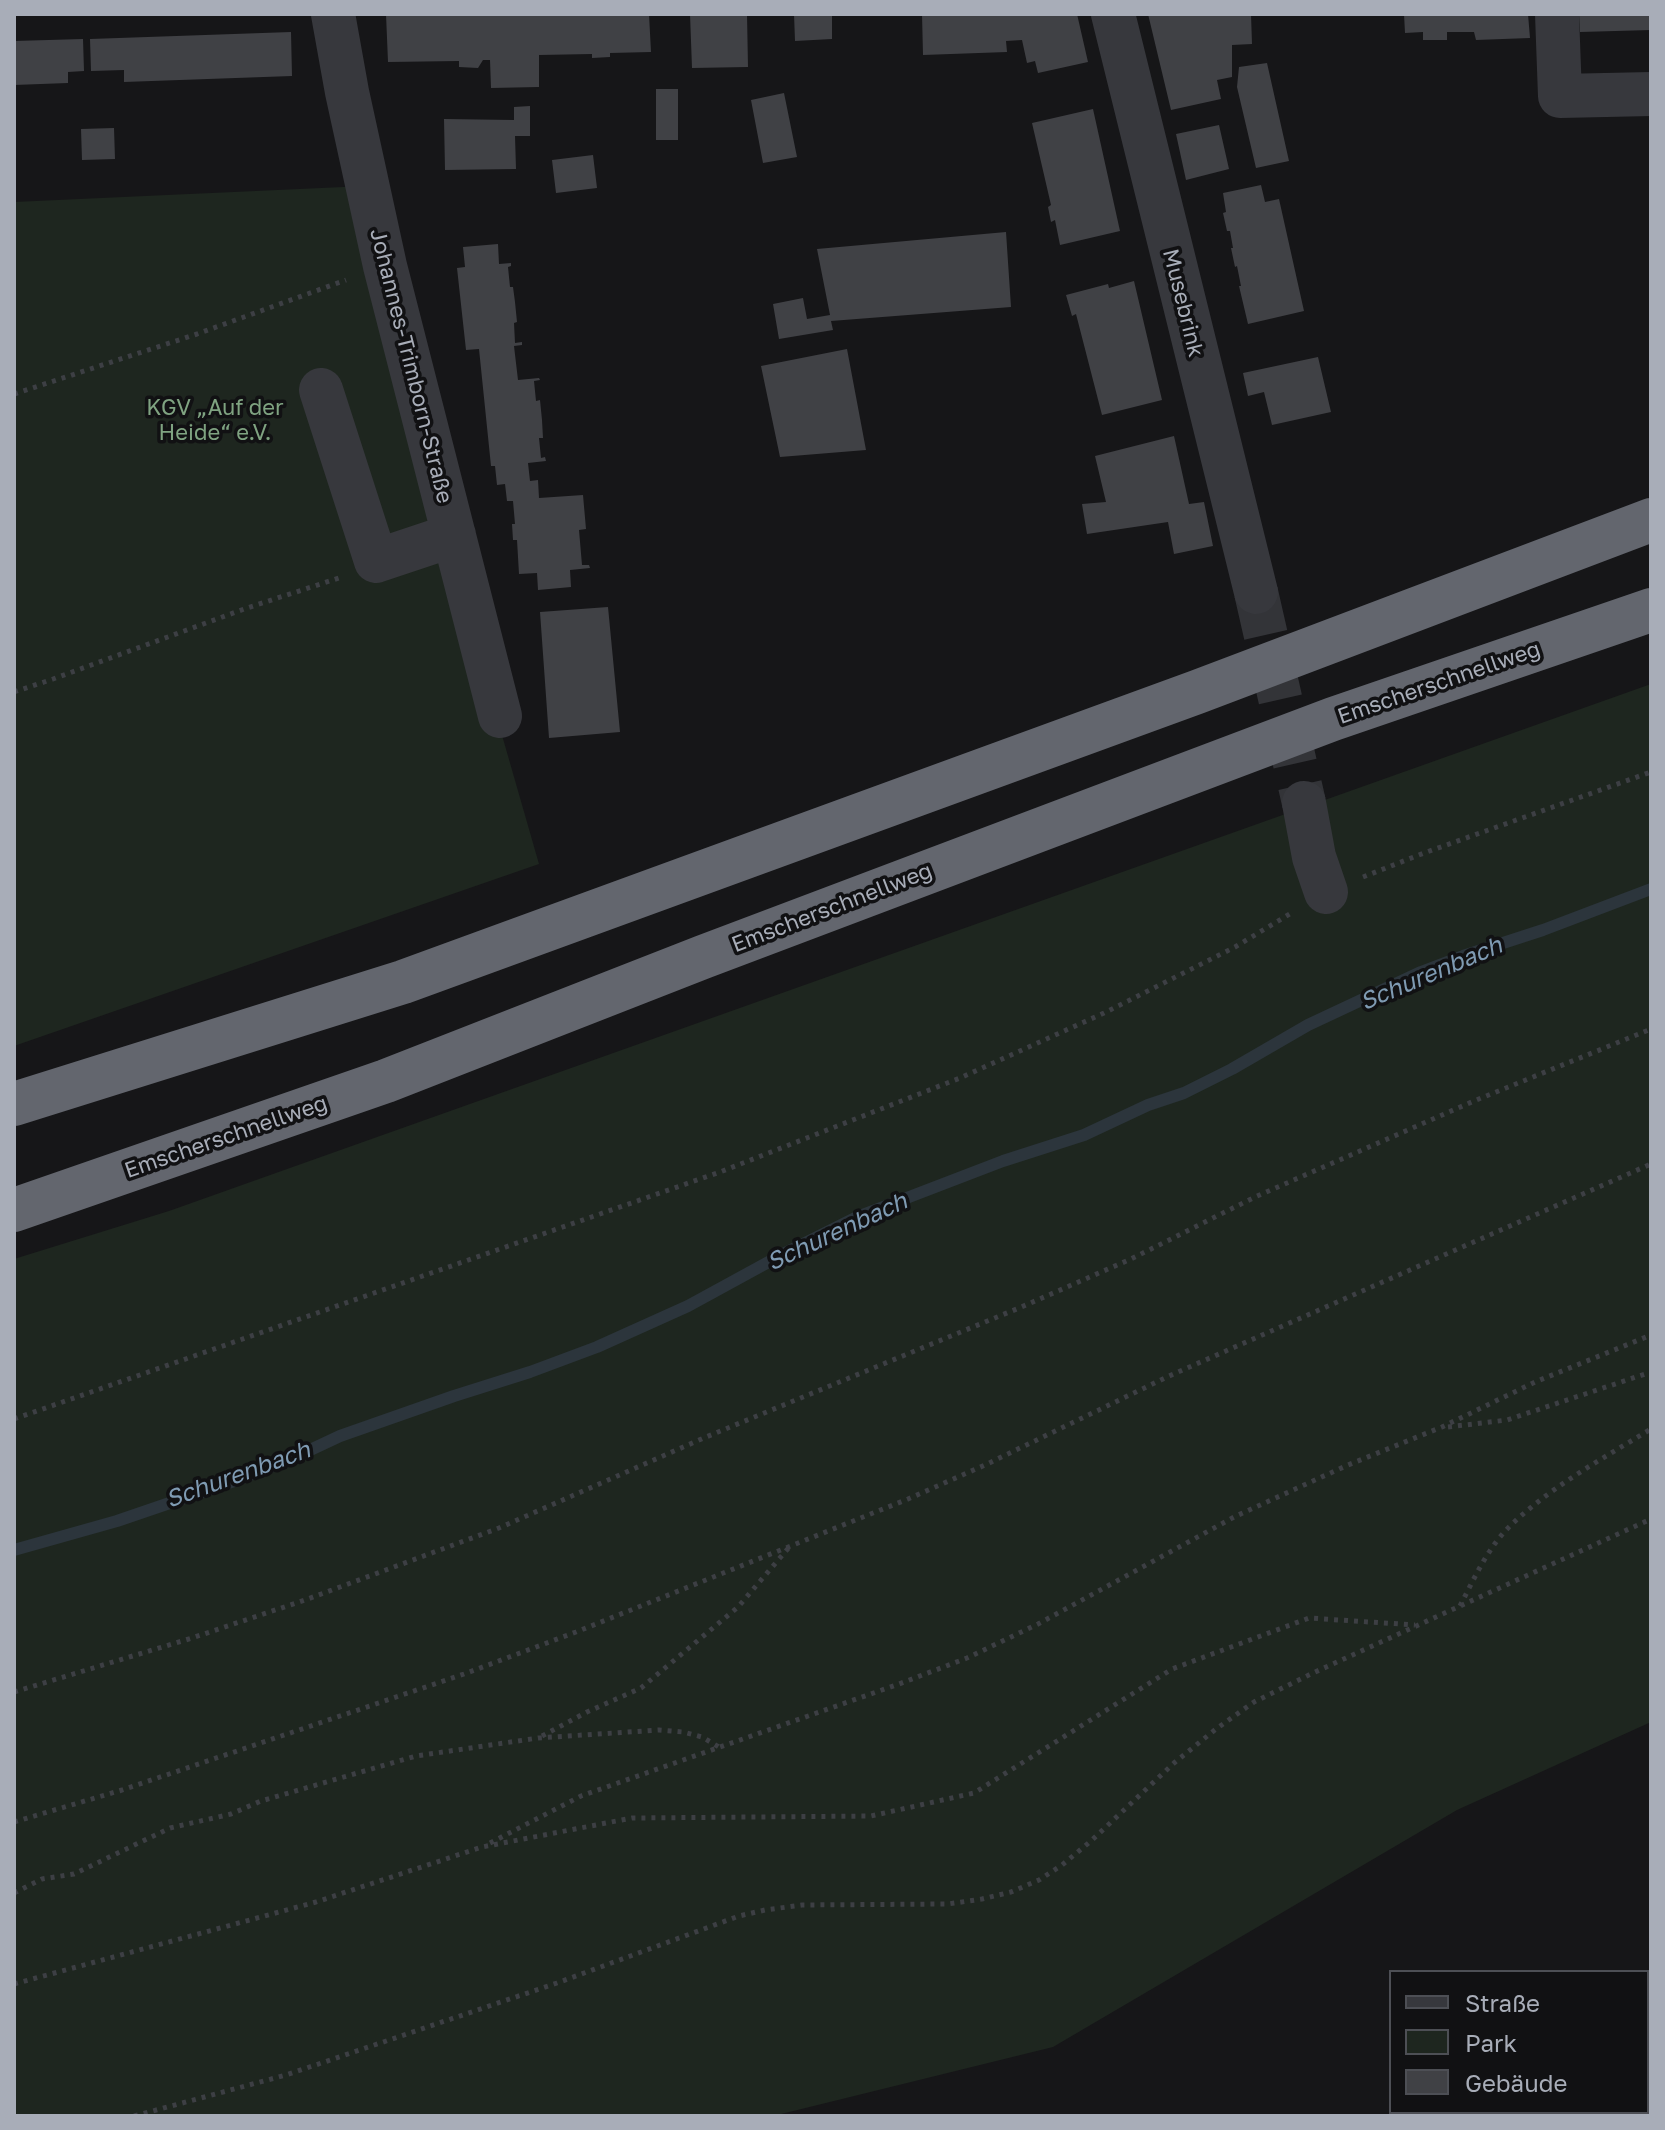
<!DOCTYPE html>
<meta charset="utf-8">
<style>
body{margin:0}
#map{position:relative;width:1665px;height:2130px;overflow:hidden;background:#161618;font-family:"Golos Text",sans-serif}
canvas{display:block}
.frame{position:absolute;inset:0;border:16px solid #a8adb8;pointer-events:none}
.legend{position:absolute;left:1389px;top:1970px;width:260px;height:144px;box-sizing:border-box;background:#111113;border:2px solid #4d4f55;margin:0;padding:10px 14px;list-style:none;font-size:24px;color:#a8adb8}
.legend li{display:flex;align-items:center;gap:16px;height:40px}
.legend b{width:40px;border:2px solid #4d4f55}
</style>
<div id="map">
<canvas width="1665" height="2130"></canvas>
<div class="frame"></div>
<ul class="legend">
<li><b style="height:10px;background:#37383d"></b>Straße</li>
<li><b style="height:22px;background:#1e261f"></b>Park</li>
<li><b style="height:22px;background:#404145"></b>Gebäude</li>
</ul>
</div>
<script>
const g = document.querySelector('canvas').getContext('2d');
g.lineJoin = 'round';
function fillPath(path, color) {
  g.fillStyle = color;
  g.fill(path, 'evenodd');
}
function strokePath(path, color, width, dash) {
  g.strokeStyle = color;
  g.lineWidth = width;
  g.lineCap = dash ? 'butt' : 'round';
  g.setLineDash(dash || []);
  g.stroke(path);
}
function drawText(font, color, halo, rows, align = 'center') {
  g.font = font + ' "Golos Text",sans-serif';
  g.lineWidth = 7;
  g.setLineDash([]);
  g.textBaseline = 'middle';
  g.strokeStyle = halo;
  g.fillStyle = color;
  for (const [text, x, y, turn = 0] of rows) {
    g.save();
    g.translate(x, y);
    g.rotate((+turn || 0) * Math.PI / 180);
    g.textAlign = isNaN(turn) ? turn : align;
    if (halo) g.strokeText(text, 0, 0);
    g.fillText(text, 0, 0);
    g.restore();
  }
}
fillPath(new Path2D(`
 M365,186L448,547L539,864L14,1046V202Z
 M1651,684V1722L1457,1810L1053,2047L773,2116H14V1259L169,1211Z`), '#1e261f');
strokePath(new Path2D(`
 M14,1550L117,1521L237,1480L291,1459L340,1436L454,1396L530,1372L597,1347L688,1306L785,1253L857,1217L1003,1161L1084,1135L1148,1105L1184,1093L1232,1069L1308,1025L1421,972L1463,956L1543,930L1651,889`), '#2c353c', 12);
fillPath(new Path2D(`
 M386,14H649L651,52L610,53V57L592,58V54L539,55V87L491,88L490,60H483L478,68L459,67V61L388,62Z
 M690,14H747L748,67L692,68Z
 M794,14H832V39L795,41Z
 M922,14H1077L1088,62L1038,73L1035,61L1027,63L1022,40L1006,41L1007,52L923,55Z
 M1148,14H1251L1252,44L1232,45V77L1217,80L1221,99L1171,110Z
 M1404,14H1528L1530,38L1476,40L1474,32H1447V40H1423V32L1405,33Z
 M1579,14H1651V30L1580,32Z
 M291,32L292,76L124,82V70L91,71L90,39Z
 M83,39L84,71L68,72V83L14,85V41Z
 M1267,63L1289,161L1256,168L1237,87L1239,67Z
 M656,89H678V140H656Z
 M784,93L797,157L763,163L751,100Z
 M530,106V136H515L516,169L445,170L444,119L514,120V107Z
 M1093,109L1120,231L1060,245L1055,220L1051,222L1048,207L1051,205L1032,123Z
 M1219,125L1229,169L1186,180L1176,134Z
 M114,128L115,159L82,160L81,129Z
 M593,155L597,188L556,193L552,160Z
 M1261,185L1265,202L1279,199L1304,311L1248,324L1239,286H1241L1237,266L1235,267L1231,248H1233L1230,231H1227L1223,213L1226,212L1223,193Z
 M1006,232L1011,307L831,321L833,330L779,339L773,304L803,298L807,319L830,315L817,249Z
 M498,244L499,264L511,263V266L508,267L510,287H513L515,302L517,322L514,323L515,343L522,342V345L514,346L518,380L539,378L540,380L534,381L536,401L540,400L542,420L543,438H539L541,458L545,457L546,461L528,463L530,481L538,480L539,498L583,495L586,529L579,530L582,565H589L590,568L570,570L571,587L538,590L537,573L519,574L517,540H513L512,524H515L513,501H507L505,484L497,485L495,466H491L479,349L466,350L457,268L465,267L463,247Z
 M1134,281L1162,400L1102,415L1076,314L1072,316L1066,295L1108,284L1109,288Z
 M847,349L866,450L780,457L761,366Z
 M1318,357L1331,412L1272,425L1264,392L1248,396L1243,373Z
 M1174,436L1189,504L1204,502L1213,546L1174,554L1168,522L1087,534L1082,504L1106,502L1095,456Z
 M608,607L620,732L549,738L540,612Z`), '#404145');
strokePath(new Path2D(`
 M1256,592L1304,803`), '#333438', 44, [44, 22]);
strokePath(new Path2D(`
 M14,394L197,334L346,280
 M14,692L53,679L247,608L339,578
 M1363,877L1424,853L1651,772
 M14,1419L720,1172L960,1078L1104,1013L1235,947L1293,912
 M1448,1427L1507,1420L1651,1372
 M1460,1606C1474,1579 1487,1549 1509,1527C1550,1487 1602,1459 1651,1429
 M14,1692L192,1638L305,1600L499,1528L706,1437L1019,1308L1131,1259L1255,1197L1474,1101L1651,1029
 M542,1736L587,1712L641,1688L738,1607L791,1545
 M14,1822L122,1790L464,1674L576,1632L908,1499L985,1465L1169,1376L1651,1164
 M490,1843L581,1796L899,1684L967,1658L1038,1624L1236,1516L1348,1465L1442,1427L1535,1382L1651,1335
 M14,1893L42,1879L74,1874L170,1828L231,1814L261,1801L416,1756L538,1738L659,1730L683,1732L702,1737L719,1747
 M14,1984L316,1902L482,1847L632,1818L871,1816L974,1793L1172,1669L1309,1618L1415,1625
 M134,2116L286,2075L557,1983L739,1916L765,1910L802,1905L948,1904L982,1899L1011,1892L1039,1880L1062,1865L1091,1841L1174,1763L1216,1729L1254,1702L1313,1673L1651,1519`), '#3d3f44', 5, [4, 6]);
strokePath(new Path2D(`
 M333,14L347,92L385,266L500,716
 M1113,14L1256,592
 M1557,14L1560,96L1651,94
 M321,390L376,561L454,535
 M1304,803L1314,857L1326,892`), '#37383d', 44);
strokePath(new Path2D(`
 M14,1104L403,982L1197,692L1651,520
 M14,1210L386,1081L703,957L1333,719L1651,610`), '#63666e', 44);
drawText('22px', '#a8adb8', '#111113', [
 ["Musebrink",1183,303,76],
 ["Johannes-Trimborn-Straße",411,366,76],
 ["Emscherschnellweg",1439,683,-19],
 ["Emscherschnellweg",832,908,-21],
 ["Emscherschnellweg",226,1137,-19]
]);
drawText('22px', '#7fa381', '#111113', [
 ["KGV „Auf der",215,408],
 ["Heide“ e.V.",215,433]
]);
drawText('italic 24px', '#7f9bb3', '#111113', [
 ["Schurenbach",1431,974,-23],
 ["Schurenbach",837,1232,-25],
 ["Schurenbach",238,1475,-20]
]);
</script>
